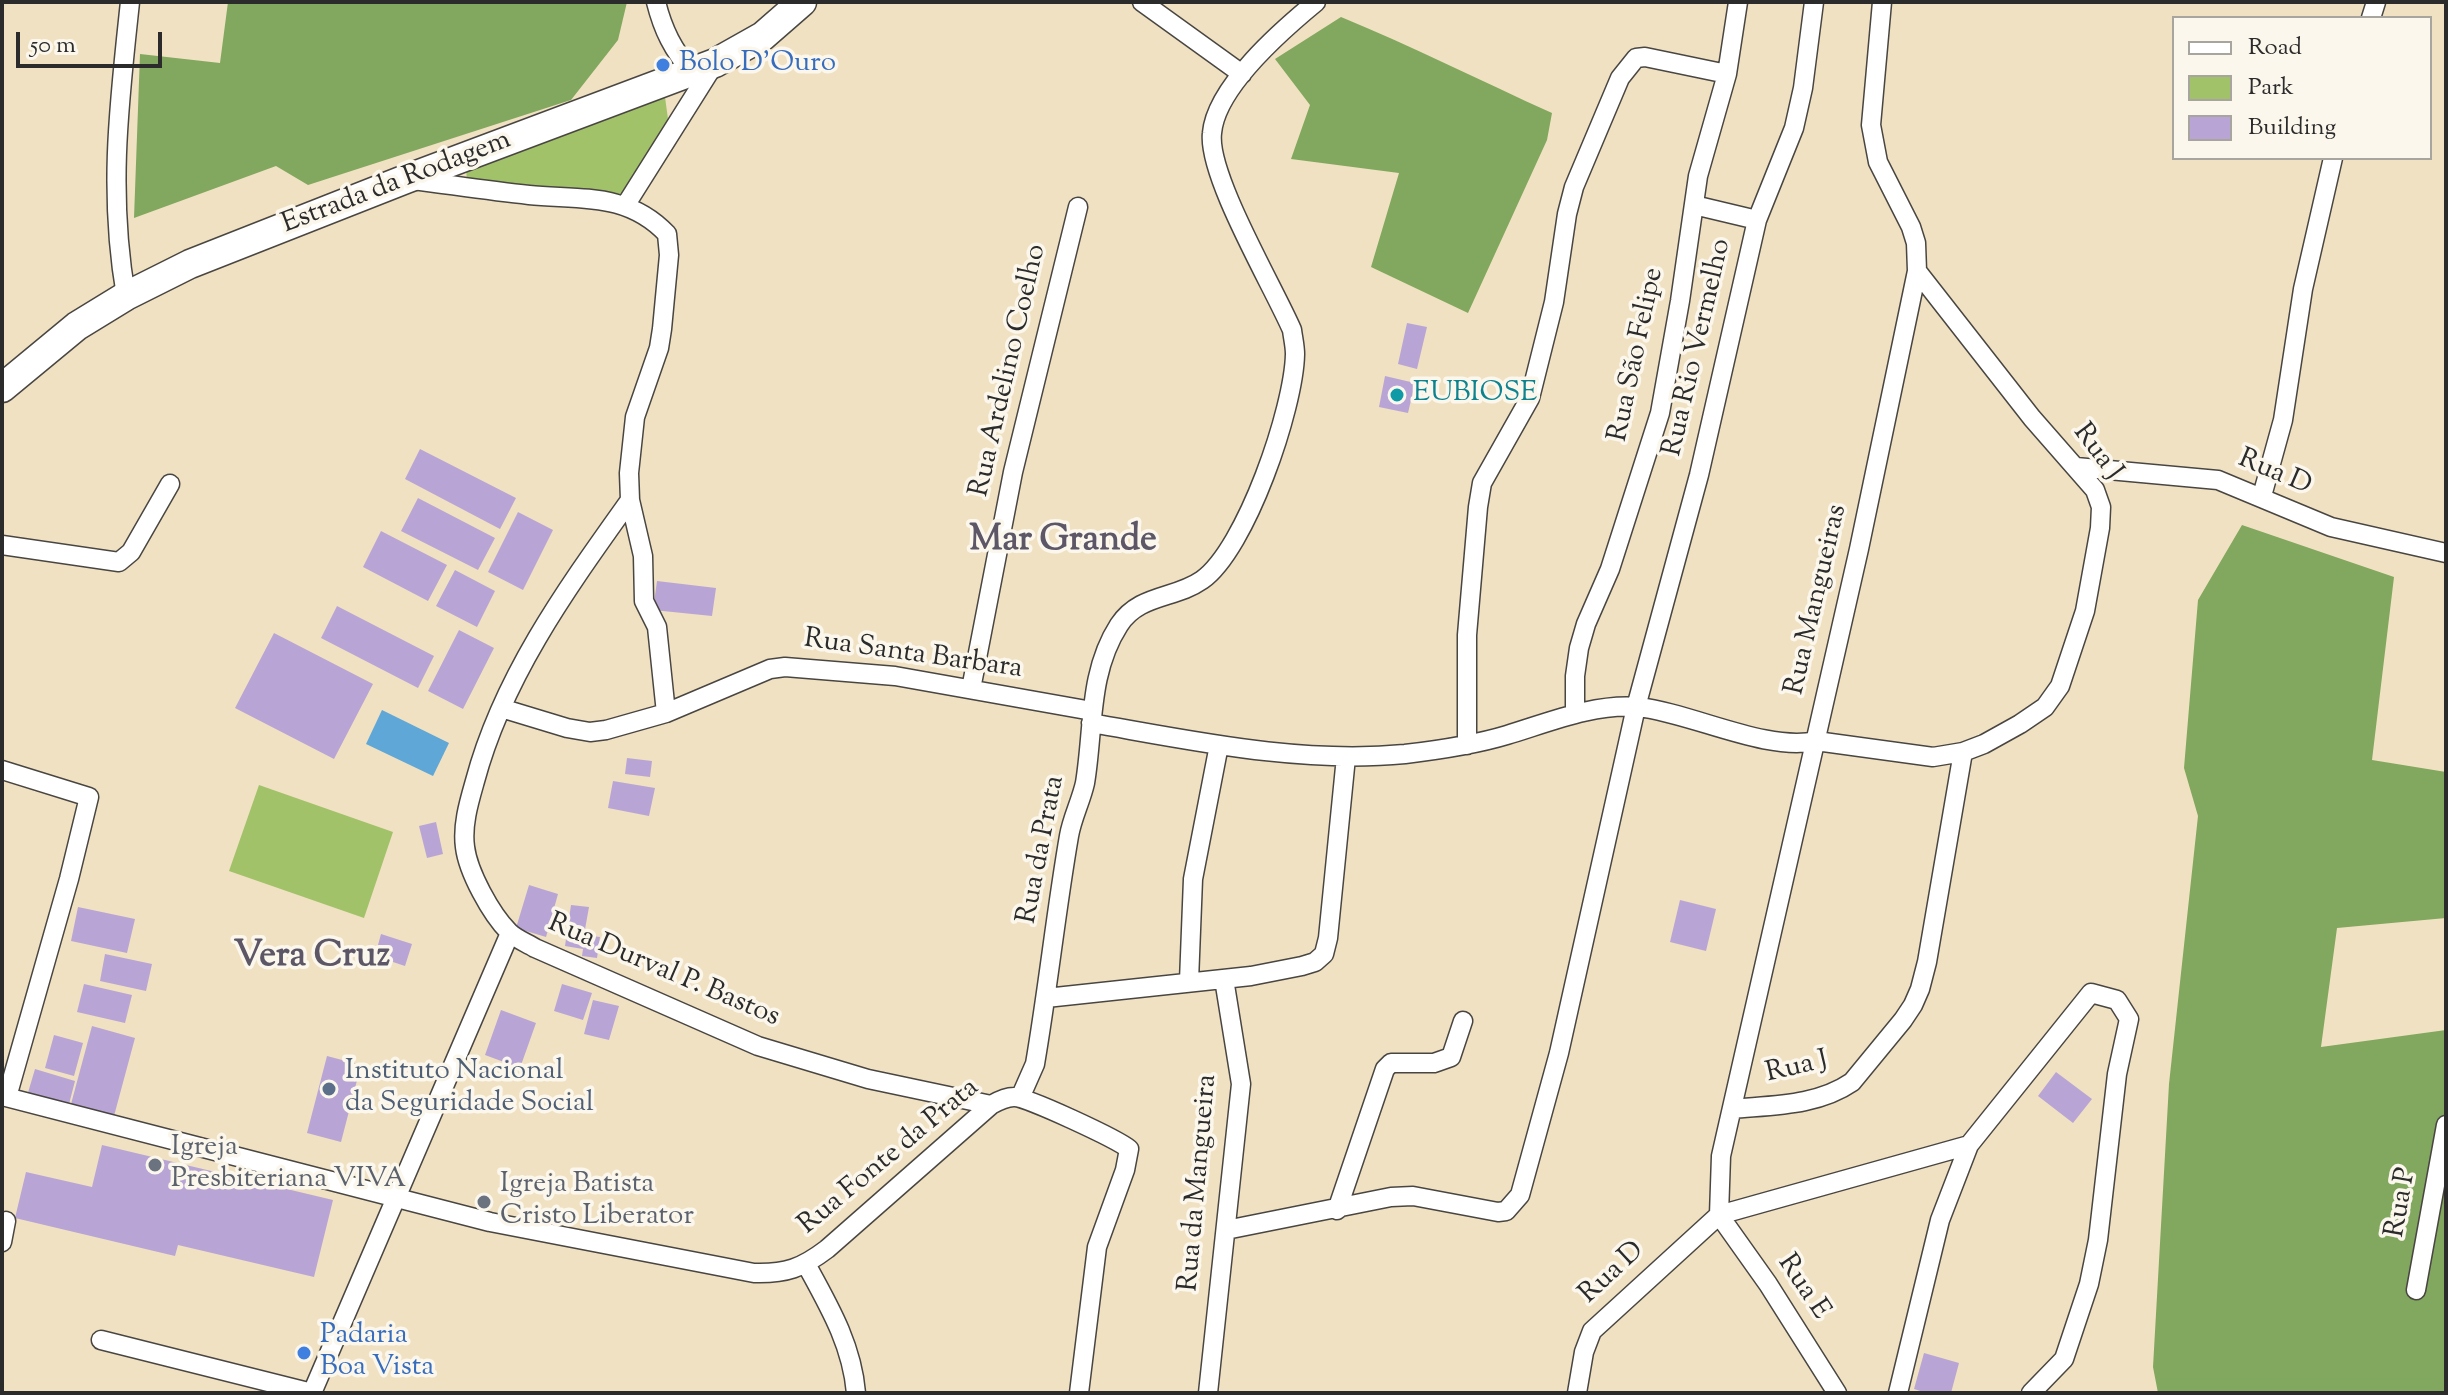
<!DOCTYPE html>
<meta charset="utf-8">
<style>
body{margin:0}
#map{position:relative;width:2448px;height:1395px;overflow:hidden;background:#f0e1c2;font-family:"Sorts Mill Goudy",serif}
canvas{display:block}
.frame{position:absolute;inset:0;border:4px solid #2b2b2b;pointer-events:none}
.legend{position:absolute;left:2172px;top:16px;width:260px;height:144px;box-sizing:border-box;background:#fbf7ec;border:2px solid #a8a59f;margin:0;padding:10px 14px;list-style:none;font-size:24px;color:#2b2b2b}
.legend li{display:flex;align-items:center;gap:16px;height:40px}
.legend b{width:40px;border:2px solid #a8a59f}
.scale{position:absolute;left:16px;top:32px;width:146px;height:36px;box-sizing:border-box;border:4px solid #2b2b2b;border-top:0;padding-left:10px;font-size:24px;line-height:28px;white-space:nowrap;color:#2b2b2b;-webkit-text-stroke:6px #fbf7ec;paint-order:stroke}
</style>
<div id="map">
<canvas width="2448" height="1395"></canvas>
<div class="frame"></div>
<ul class="legend">
<li><b style="height:10px;background:#fff"></b>Road</li>
<li><b style="height:22px;background:#a2c26a"></b>Park</li>
<li><b style="height:22px;background:#b8a5d5"></b>Building</li>
</ul>
<div class="scale">50 m</div>
</div>
<script>
const g = document.querySelector('canvas').getContext('2d');
g.lineJoin = 'round';
function fillPath(path, color) {
  g.fillStyle = color;
  g.fill(path, 'evenodd');
}
function strokePath(path, color, width, dash) {
  g.strokeStyle = color;
  g.lineWidth = width;
  g.lineCap = dash ? 'butt' : 'round';
  g.setLineDash(dash || []);
  g.stroke(path);
}
function drawText(font, color, halo, rows, align = 'center') {
  g.font = font + ' "Sorts Mill Goudy",serif';
  g.lineWidth = 7;
  g.setLineDash([]);
  g.textBaseline = 'middle';
  g.strokeStyle = halo;
  g.fillStyle = color;
  for (const [text, x, y, turn = 0] of rows) {
    g.save();
    g.translate(x, y);
    g.rotate((+turn || 0) * Math.PI / 180);
    g.textAlign = isNaN(turn) ? turn : align;
    if (halo) g.strokeText(text, 0, 0);
    g.fillText(text, 0, 0);
    g.restore();
  }
}
fillPath(new Path2D(`
 M665,97L668,119L628,194L547,191L467,181L466,169Z
 M259,785L393,832L364,918L229,871Z`), '#a2c26a');
fillPath(new Path2D(`
 M228,2H627L618,40L571,100L308,185L276,166L134,218L140,54L220,63Z
 M1341,17C1412,46 1481,81 1552,113L1547,140L1468,313L1371,267L1399,173L1291,159L1310,105L1275,59Z
 M2242,525L2394,577L2372,760L2446,772V918L2337,928L2321,1047L2446,1030V1393H2158L2153,1367L2169,1084L2198,816L2184,768L2198,600Z`), '#81a85e');
fillPath(new Path2D(`
 M382,710L449,743L433,776L366,744Z`), '#5fa7d6');
fillPath(new Path2D(`
 M1407,323L1427,327L1417,369L1398,364Z
 M1385,376L1415,383L1408,413L1379,407Z
 M420,449L516,498L500,529L405,479Z
 M418,498L495,538L478,570L401,531Z
 M518,512L553,530L523,590L488,572Z
 M381,531L447,565L428,601L363,567Z
 M455,570L495,591L477,627L436,606Z
 M657,581L716,588L712,616L653,610Z
 M337,606L434,656L418,688L321,638Z
 M459,630L494,648L463,709L428,691Z
 M274,633L373,684L334,759L235,708Z
 M627,758L652,761L650,777L625,774Z
 M613,781L655,788L649,816L608,808Z
 M436,822L443,854L427,858L419,826Z
 M529,885L558,894L546,937L516,928Z
 M1680,900L1716,909L1706,951L1670,942Z
 M571,905L589,907L584,935L600,937L597,958L582,956L583,949L565,946Z
 M78,907L135,919L127,953L71,941Z
 M381,934L412,944L405,966L375,956Z
 M105,954L152,964L146,991L100,981Z
 M84,984L132,995L125,1023L77,1012Z
 M562,984L592,993L583,1020L554,1011Z
 M593,1000L619,1006L609,1040L584,1034Z
 M501,1010L536,1023L520,1068L485,1055Z
 M92,1026L135,1038L114,1116L71,1104Z
 M54,1035L83,1043L74,1076L45,1068Z
 M327,1056L361,1065L341,1142L307,1133Z
 M35,1069L75,1081L68,1108L27,1096Z
 M2056,1072L2092,1099L2073,1123L2038,1096Z
 M102,1145L333,1200L314,1277L178,1245L175,1256L15,1218L26,1172L92,1187Z
 M1924,1353L1959,1363L1951,1393H1927L1914,1389Z`), '#b8a5d5');
const street = new Path2D(`
 M656,2C663,30 673,50 692,72
 M1142,2L1242,74
 M2371,18L2376,2
 M413,180C452,185 490,191 529,195C580,200 627,192 667,234L669,255L662,329L659,348L635,417L629,473L630,500L643,556L644,601L657,627L666,713
 M1694,205L1757,220
 M625,206L715,63
 M126,296C108,193 119,104 130,2
 M2076,467L2218,480L2331,527L2446,553
 M2262,496L2283,420L2303,289L2333,158
 M630,500C568,587 503,676 475,781C469,802 462,825 465,847C468,872 491,914 509,932C516,939 527,943 535,948L758,1046L868,1079L991,1105
 M2,545L119,562L131,552L170,484
 M971,689L1013,472L1078,207
 M501,708L567,728L590,732L606,730L666,713L770,669L785,667L895,676L1092,711
 M1575,713V676L1579,648L1586,624L1610,569L1660,413L1680,301L1698,176L1727,74L1738,2
 M1091,723C1195,741 1300,764 1405,754C1439,750 1474,745 1507,735C1547,723 1595,703 1638,707C1692,713 1766,752 1816,741L1933,757L1963,752L1984,744L2020,724L2045,707L2060,686L2085,611L2100,528L2101,507L2095,490L2032,418L1917,271
 M1467,745V635L1478,507L1482,483L1530,398L1554,302L1567,214L1574,187L1620,78L1636,58L1645,57L1727,74
 M2,770L89,797L69,879L7,1097
 M1189,981L1193,879L1219,745
 M1046,998L1251,976L1302,966L1315,962L1324,954L1328,938L1346,757
 M2,1096L490,1222L754,1273C786,1274 802,1268 827,1249L991,1105C998,1101 1006,1097 1014,1097C1027,1097 1117,1139 1129,1149L1125,1170L1097,1247L1079,1393
 M1020,1098L1035,1064C1048,988 1056,911 1069,836C1072,818 1081,801 1085,783C1094,729 1088,673 1119,625C1139,594 1175,599 1202,580C1246,549 1294,408 1295,354C1295,346 1293,338 1292,330C1273,286 1207,175 1212,133C1216,87 1282,30 1316,2
 M1732,1109C1773,1105 1817,1106 1852,1082L1903,1020L1913,1005L1920,989L1927,962L1963,752
 M1337,1210L1385,1069L1391,1063H1434L1451,1057L1463,1021
 M1719,1215L1721,1156L1859,549L1917,271L1916,243L1911,227L1878,162L1871,125L1882,2
 M1719,1215L1768,1284L1837,1393
 M1226,1230L1391,1197L1413,1196L1498,1212L1506,1211L1520,1195L1559,1053L1636,707L1699,475L1757,220L1794,128L1803,88L1814,2
 M2,1242L6,1221
 M806,1264C829,1306 852,1345 856,1393
 M2416,1290L2446,1125
 M101,1340L312,1393
 M312,1393L510,933
 M1208,1393L1241,1084L1224,979
 M1577,1393L1584,1352L1592,1331L1719,1215L1969,1145
 M1898,1393L1940,1220L1969,1145L2091,993L2117,1000L2129,1019L2117,1074L2098,1240L2089,1284L2064,1359L2031,1393`);
const primary = new Path2D(`
 M2,388L77,326L126,296L190,264L406,179L715,63L763,36L802,2`);
strokePath(street, '#494642', 21);
strokePath(primary, '#494642', 31);
strokePath(street, '#fff', 18);
strokePath(primary, '#fff', 28);
for (const [x, y, r, color] of [
 [663,65,8,"#3f7fe0"],
 [1397,395,8,"#0f9aa8"],
 [329,1089,8,"#5c6f8a"],
 [155,1165,8,"#6b7280"],
 [484,1202,8,"#6b7280"],
 [304,1353,8,"#3f7fe0"]
]) {
  const dot = new Path2D();
  dot.arc(x, y, r, 0, 2 * Math.PI);
  g.fillStyle = color;
  g.fill(dot);
  strokePath(dot, '#fbf7ec', 3);
}
drawText('28px', '#366cbe', '#fbf7ec', [
 ["Bolo D'Ouro",679,65],
 ["Padaria",320,1337],
 ["Boa Vista",320,1369]
], 'left');
drawText('28px', '#2b2b2b', '#fbf7ec', [
 ["Estrada da Rodagem",397,184,-21],
 ["Rua Rio Vermelho",1699,348,-77],
 ["Rua São Felipe",1638,355,-78],
 ["Rua Ardelino Coelho",1010,371,-77],
 ["Rua J",2096,453,53],
 ["Rua D",2274,474,23],
 ["Rua Mangueiras",1818,600,-77],
 ["Rua Santa Barbara",913,656,8],
 ["Rua da Prata",1043,850,-79],
 ["Rua Durval P. Bastos",663,972,23],
 ["Rua J",1797,1069,-13],
 ["Rua Fonte da Prata",890,1158,-40],
 ["Rua da Mangueira",1200,1183,-85],
 ["Rua P",2403,1203,-80],
 ["Rua D",1613,1274,-43],
 ["Rua E",1802,1288,56]
]);
drawText('28px', '#0d838f', '#fbf7ec', [
 ["EUBIOSE",1413,395]
], 'left');
drawText('28px', '#4e5e75', '#fbf7ec', [
 ["Instituto Nacional",345,1073],
 ["da Seguridade Social",345,1105]
], 'left');
drawText('28px', '#5b616d', '#fbf7ec', [
 ["Igreja",171,1149],
 ["Presbiteriana VIVA",171,1181],
 ["Igreja Batista",500,1186],
 ["Cristo Liberator",500,1218]
], 'left');
drawText('bold 36px', '#5c5666', '#fbf7ec', [
 ["Mar Grande",1063,543],
 ["Vera Cruz",312,959]
]);
</script>
